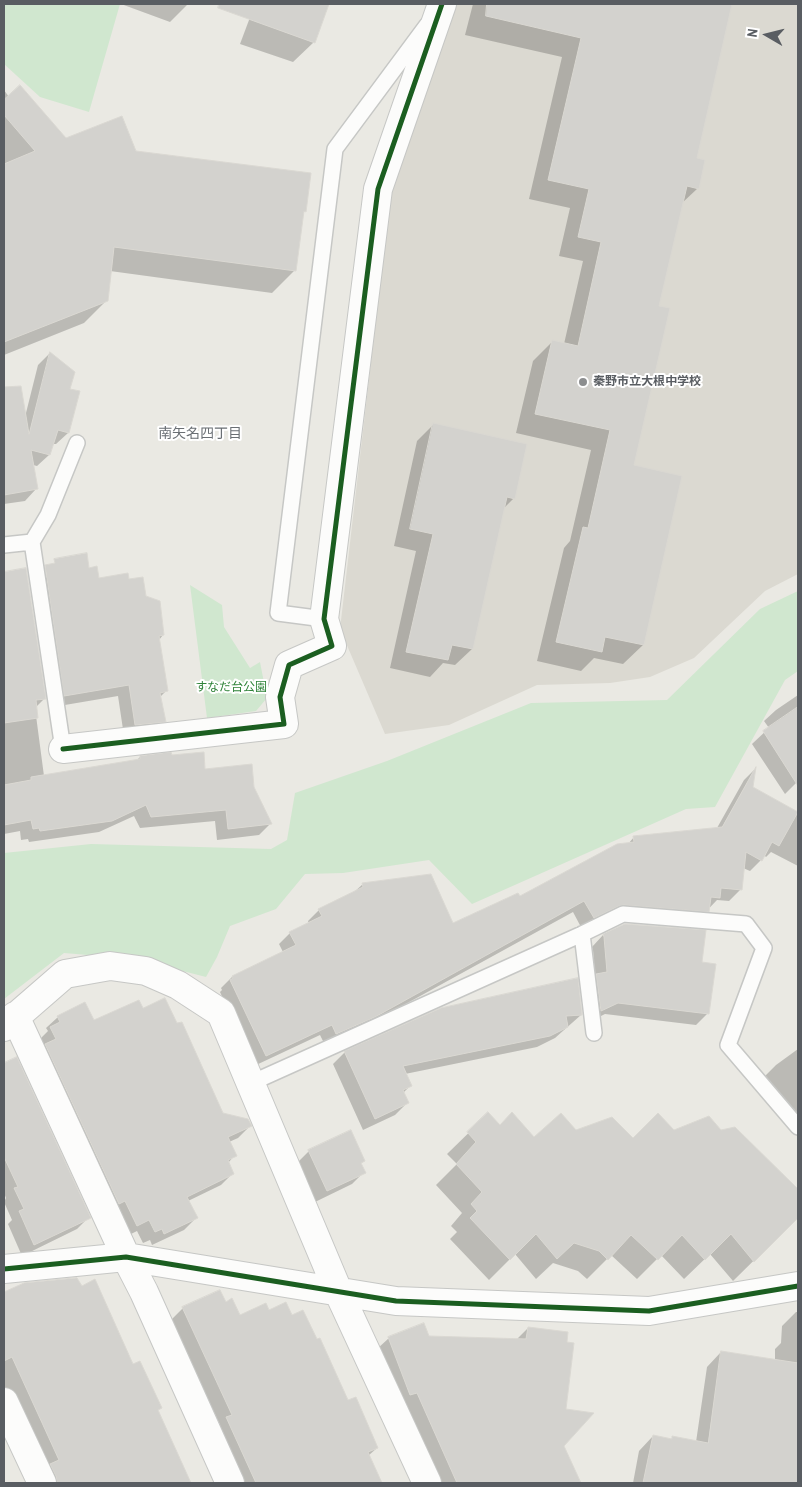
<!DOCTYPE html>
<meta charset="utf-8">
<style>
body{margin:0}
#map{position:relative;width:802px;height:1487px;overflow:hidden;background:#eae9e3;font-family:"Archivo Narrow",sans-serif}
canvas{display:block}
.frame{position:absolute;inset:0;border:5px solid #595d62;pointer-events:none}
.north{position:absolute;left:742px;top:10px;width:50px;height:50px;-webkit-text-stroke:4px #fff;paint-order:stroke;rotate:278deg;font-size:14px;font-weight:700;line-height:20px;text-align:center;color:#595d62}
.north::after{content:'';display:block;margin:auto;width:18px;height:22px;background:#595d62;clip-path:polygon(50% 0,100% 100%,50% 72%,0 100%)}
</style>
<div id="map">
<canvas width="802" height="1487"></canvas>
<div class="frame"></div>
<div class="north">N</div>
</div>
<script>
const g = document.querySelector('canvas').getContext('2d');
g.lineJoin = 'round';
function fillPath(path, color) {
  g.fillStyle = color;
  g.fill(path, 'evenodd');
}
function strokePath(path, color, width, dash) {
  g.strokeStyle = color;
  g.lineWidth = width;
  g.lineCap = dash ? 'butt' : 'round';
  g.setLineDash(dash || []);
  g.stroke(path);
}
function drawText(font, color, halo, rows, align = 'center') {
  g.font = font + ' "Archivo Narrow","Noto Sans JP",sans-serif';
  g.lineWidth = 4;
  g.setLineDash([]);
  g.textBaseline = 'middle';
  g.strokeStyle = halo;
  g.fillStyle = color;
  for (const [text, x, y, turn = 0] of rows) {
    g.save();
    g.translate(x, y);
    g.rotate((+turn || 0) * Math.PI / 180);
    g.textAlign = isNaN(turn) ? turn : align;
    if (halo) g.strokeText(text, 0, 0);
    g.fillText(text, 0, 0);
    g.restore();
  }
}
fillPath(new Path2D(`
 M456,4H798V574L765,591L694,658L650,677L610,683L537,685L449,725L385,734L340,629L391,190Z`), '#dbd9d1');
fillPath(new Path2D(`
 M4,4H120L89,112L40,97L4,64Z
 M190,585L222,605L224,627L250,668L260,662L267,698L256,711L207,718Z
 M798,591V671L785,680L715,807L686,809L472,904L429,860L343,873L305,874L276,909L230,926L217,957L206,977L136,959L64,953L4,999V853L91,844L271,849L287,840L295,793L387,761L531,703L667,700L760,609Z`), '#d0e7cf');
fillPath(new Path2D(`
 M121,4H188L170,22Z
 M255,4H327L314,42L293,62L240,44Z
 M473,4H731L695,159L698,188L681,204L657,307L633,466L643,645L623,664L594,658L581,671L537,661L564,548L570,541L591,450L516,433L533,361L552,342L564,344L583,261L559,256L570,208L529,199L562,57L465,35Z
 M4,90L9,97L65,140L135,152L305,211L303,213L295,270L272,293L110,271L106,301L84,323L4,355Z
 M50,353L68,390V433L56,444H53L49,455L37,466L33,465L36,489L25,501L4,504V444L19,441L38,365Z
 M434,424L514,498L503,509L472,649L455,665L443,663L430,677L390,668L416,551L394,546L417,441Z
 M47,577L128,581L145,597L163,635L159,640L166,691L160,697L164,721L152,733L124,736L118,696L53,707L35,588Z
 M27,579L45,698L35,708L44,776L137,760L140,757H171L253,788L271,823L259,835L217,840L215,821L140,828L134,816L99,832L29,842L28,839L21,840L20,831L4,834V582Z
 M798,695V769L796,783L785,794L752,744L769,728L764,721L776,710Z
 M754,770L752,788L798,814V866L771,852L766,857L764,855L761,860L750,871L743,868L740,890L729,901L717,900L696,922L612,916L582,929L573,912L362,1028L325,1045L320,1035L254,1066L220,992L222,990L221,988L232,977L283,952L279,944L290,933L309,924L308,921L319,910L353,893L363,884L452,925L519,898L628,844L634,837L717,828L744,780Z
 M625,925L700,963L708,1013L696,1025L605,1014L589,1022L585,987L595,977L593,950L592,947L603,935Z
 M441,1009L581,1015L555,1038L537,1047L405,1074L410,1086L403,1093L407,1103L395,1115L363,1130L333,1064L345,1052Z
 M143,1010L222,1114L250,1126L238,1138L229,1142L235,1155L228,1163L233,1173L221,1185L188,1201L196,1218L184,1230L152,1245L150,1240L143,1243L137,1231L125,1237L39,1040L48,1031L46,1028L58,1017L94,1022Z
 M798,1049V1129L763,1078L776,1065Z
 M16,1059L89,1217L77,1229L22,1256L8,1224L12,1220L4,1202L6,1198L4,1193V1064Z
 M488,1114L500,1126L534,1139L576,1131L633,1140L674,1131H720L791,1184L798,1191V1217L733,1281L710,1254L684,1279L661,1255L637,1279L611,1255L587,1279L578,1271L553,1263L536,1279L515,1254L489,1280L450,1239L457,1232L451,1226L462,1213L436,1185L457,1164L447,1154Z
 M351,1132L364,1161L360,1164L364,1172L352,1184L315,1202L297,1163L309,1151Z
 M24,1284L133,1366L160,1408L157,1411L189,1483H52L4,1404V1294Z
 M225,1303L239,1317L269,1311L292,1317L377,1448L368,1456L381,1483H239L215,1430L220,1425L171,1320L183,1308Z
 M796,1312H798V1483H633L639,1451L653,1436L670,1440L672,1438L696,1442L707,1367L721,1352L775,1360V1349L781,1343L782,1326Z
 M528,1328L565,1410L562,1446L580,1483H440L405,1404L398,1406L377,1349L389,1338L516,1340Z`), '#0003');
const building = new Path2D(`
 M219,4H329L315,43L218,8Z
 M487,4H732L697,158L705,160L699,189L687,186L659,306L670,308L634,465L682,476L644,645L605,637L602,652L556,642L583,527L588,528L610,430L535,414L552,340L578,346L601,242L578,237L589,189L548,180L581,38L486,16Z
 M20,85L66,138L122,116L136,151L311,173L306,212L304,211L296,271L114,247L108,301L4,342V164L35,151L4,115V100Z
 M50,352L75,372L70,389L80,391L69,433L58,430L50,455L31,450L38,489L4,495V387L21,386L29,434Z
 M433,423L527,444L515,499L507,497L473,649L452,645L448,660L406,652L433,534L410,529Z
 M87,553L89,568L97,566L99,578L128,573L129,579L143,577L146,596L160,601L164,635L159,636L168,691L160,693L166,722L135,725L129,685L64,696L45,565L55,563L54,559Z
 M26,568L46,699L36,700L38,718L4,723V572Z
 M798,707V786L763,731Z
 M171,752L172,755L204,752L205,769L252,764L254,787L272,824L228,829L226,810L151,817L146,805L112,821L40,831L39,828L33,829L31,820L4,825V785L31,780V777L140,759V756Z
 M756,767L753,787L798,812L779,846L772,842L762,861L746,852L742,890L721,888L720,898L711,897L709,912L624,905L619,906L594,918L584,901L375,1017L336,1034L332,1025L266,1056L230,980L233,978L232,976L296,945L289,932L322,916L318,909L363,887L362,883L431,874L453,923L518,893L520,896L617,844L634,842L633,836L722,827Z
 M625,924L706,930L702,962L716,964L709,1014L618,1003L601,1011L596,974L607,972L604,937L603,934Z
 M578,978L582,1015L566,1016L568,1027L550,1036L403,1066L412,1086L403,1090L409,1103L375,1119L344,1051L441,1008Z
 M165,998L177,1023L182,1022L223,1113L248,1119L252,1126L228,1137L237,1156L228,1160L234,1174L187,1197L198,1218L164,1234L162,1229L155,1232L149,1220L137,1226L125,1201L119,1204L45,1044L56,1039L50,1027L60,1022L57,1016L85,1002L94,1020L139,1000L143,1008Z
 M17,1057L91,1218L34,1245L19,1211L24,1209L14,1188L18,1187L4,1157V1063Z
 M488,1112L500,1125L512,1112L534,1137L561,1113L576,1130L612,1117L633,1138L658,1113L674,1130L709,1116L721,1130L735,1127L798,1189V1218L754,1262L731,1234L705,1260L682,1235L658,1260L631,1235L608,1260L599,1251L574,1243L557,1259L536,1234L510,1260L470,1218L477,1211L471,1204L482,1192L456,1164L476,1142L467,1132Z
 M351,1130L365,1161L361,1163L366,1173L327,1191L308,1150Z
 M77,1278L82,1286L95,1279L133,1364L140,1361L162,1408L158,1410L191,1483H57L56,1476L50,1464L59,1460L12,1357L4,1361V1292L24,1283Z
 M220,1290L226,1302L232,1298L240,1315L266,1303L269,1310L286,1302L292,1315L303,1310L317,1339L320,1338L348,1400L356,1397L378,1448L368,1452L382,1483H256L226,1417L232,1415L182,1307Z
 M424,1323L429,1336L526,1339L528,1327L568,1332L567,1342L574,1343L566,1409L594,1413L564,1446L581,1483H457L417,1393L410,1395L388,1337Z
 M721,1351L798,1363V1483H643L653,1435L672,1439V1436L708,1443Z`);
fillPath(building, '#d3d2ce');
strokePath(building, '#dad8d2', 1);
const lane = new Path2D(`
 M32,542L48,515L77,443
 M4,545L32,542L63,749
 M324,619L278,613L335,149L427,25
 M582,934L594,1033
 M251,1083L582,934L623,914L746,924L764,948L728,1045L798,1127`);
const street = new Path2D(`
 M63,749L284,724L280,697L289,665L332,646L324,619L378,189L442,4
 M15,1016L126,1257L144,1292L230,1483
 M4,1027L65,974L110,966L146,971L178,985L221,1013L338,1291L427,1483
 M4,1269L126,1257L396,1301L649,1311L798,1286
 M4,1402L42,1483`);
strokePath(lane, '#c6c7c5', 18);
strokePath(street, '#c6c7c5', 30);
strokePath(lane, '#fcfcfb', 15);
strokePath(street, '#fcfcfb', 28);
strokePath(new Path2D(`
 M63,749L284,724L280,697L289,665L332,646L324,619L378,189L442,4
 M4,1269L126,1257L396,1301L649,1311L798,1286`), '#1b5e20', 5);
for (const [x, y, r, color] of [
 [583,382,5,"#8c8e8f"]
]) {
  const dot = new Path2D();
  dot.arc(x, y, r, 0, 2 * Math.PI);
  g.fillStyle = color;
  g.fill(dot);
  strokePath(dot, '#fff', 2);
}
drawText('bold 12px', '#595d62', '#fff', [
 ["秦野市立大根中学校",593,382]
], 'left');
drawText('12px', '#2f8339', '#fff', [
 ["すなだ台公園",231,688]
]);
drawText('14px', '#6a6f74', '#fff', [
 ["南矢名四丁目",200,434]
]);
</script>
